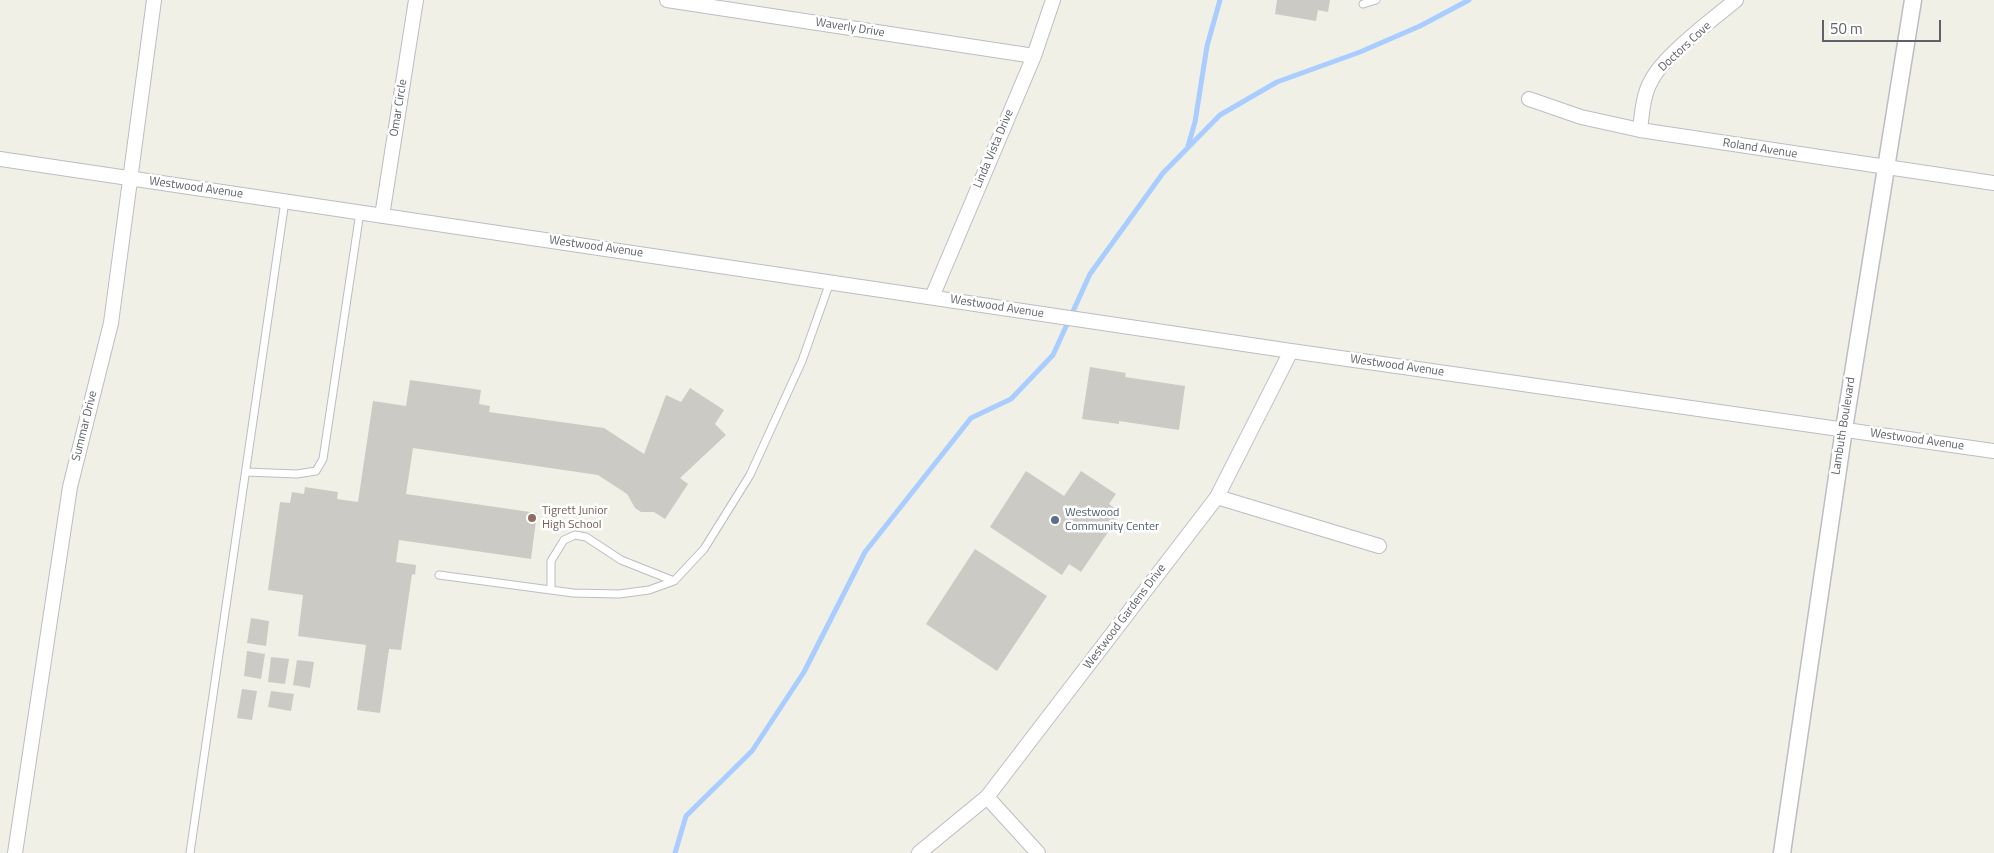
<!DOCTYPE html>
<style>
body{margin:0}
#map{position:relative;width:1994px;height:853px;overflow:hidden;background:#f0f0e7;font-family:"Titillium Web",sans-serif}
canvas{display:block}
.scale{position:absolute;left:1822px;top:20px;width:119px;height:22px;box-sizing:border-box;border:2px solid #5e6167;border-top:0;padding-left:6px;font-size:15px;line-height:18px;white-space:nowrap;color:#5e6167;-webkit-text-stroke:4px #fff;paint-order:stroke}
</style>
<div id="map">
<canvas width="1994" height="853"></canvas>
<div class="scale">50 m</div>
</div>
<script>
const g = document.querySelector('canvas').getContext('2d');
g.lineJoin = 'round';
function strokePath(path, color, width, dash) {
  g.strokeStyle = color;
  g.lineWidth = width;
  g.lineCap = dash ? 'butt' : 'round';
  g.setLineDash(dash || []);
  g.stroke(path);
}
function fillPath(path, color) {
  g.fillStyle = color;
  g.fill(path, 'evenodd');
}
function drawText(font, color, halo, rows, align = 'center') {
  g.font = font + ' "Titillium Web",sans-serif';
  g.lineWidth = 5;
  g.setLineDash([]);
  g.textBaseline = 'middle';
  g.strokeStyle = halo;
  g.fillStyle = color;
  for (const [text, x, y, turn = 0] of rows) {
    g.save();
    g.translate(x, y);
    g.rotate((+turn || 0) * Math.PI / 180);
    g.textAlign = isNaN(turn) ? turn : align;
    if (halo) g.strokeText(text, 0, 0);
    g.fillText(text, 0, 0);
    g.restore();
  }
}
strokePath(new Path2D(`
 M1188,146L1195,122L1207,46L1220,0
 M675,853L686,816L752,751L804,672L865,552L971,418L1011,399L1053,355L1090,274L1163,173L1220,115L1277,82L1360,52L1420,26L1469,0`), '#a9cdff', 5);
fillPath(new Path2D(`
 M1277,0H1330L1328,12L1318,10L1316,21L1275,14Z
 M1090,367L1126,373L1125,377L1185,386L1179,430L1119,421V424L1082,419Z
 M410,380L481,390L479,404L490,406L489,412L604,428L644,454L666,395L681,402L690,388L724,410L715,424L726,435L680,478L688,484L665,519L654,512H641L635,508L627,494L598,475L413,448L406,494L537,513L531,559L399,540L396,562L416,565L415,575L412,574L401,650L389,649L380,713L357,710L366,645L298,636L303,595L268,590L280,502L290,503L292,492L304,494L305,487L338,492L337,499L358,502L373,401L406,406Z
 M1026,471L1064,496L1081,471L1116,494L1109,504L1121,513L1081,572L1069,564L1062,575L990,527Z
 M975,549L1047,596L997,671L926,624Z
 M251,618L269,621L266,646L247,643Z
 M247,651L265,654L261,679L244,676Z
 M271,657L289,659L285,684L268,682Z
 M297,660L314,662L310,688L293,685Z
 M242,689L257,691L252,720L237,718Z
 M271,691L294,694L291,711L268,707Z`), '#cccac4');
const service = new Path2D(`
 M1363,4L1376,0
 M246,472L297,474L316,471L323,459L360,212
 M439,575L573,593L619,594L649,590L674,581L704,549L750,475L802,361L830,282
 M551,590V561L564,540L575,535L586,537L621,560L674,581
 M190,853L285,201`);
const minor = new Path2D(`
 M667,0L1034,56
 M1529,99L1581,117L1640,130L1994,183
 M1640,130C1642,114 1643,95 1651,81C1663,56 1713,19 1736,0
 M0,159L1291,351L1994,451
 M382,216L416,0
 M932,297L1034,56L1053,0
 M1217,497L1379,546
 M987,797L1038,853
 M15,853L70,487L111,323L154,0
 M919,853L987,797L1217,497L1291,351`);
const tertiary = new Path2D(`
 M1782,853L1844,429L1913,0`);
strokePath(service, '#bbbdc2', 9);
strokePath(minor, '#bbbdc2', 16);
strokePath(tertiary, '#bbbdc2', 19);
strokePath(service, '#fff', 7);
strokePath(minor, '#fff', 14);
strokePath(tertiary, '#fff', 16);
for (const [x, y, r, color] of [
 [532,518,5,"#8d6e63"],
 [1055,520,5,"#5c6f8a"]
]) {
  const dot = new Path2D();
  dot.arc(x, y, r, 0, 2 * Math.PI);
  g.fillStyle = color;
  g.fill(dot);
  strokePath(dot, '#fff', 2);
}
drawText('12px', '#5e6167', '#fff', [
 ["Waverly Drive",850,28,9],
 ["Doctors Cove",1685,47,-43],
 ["Omar Circle",399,108,-81],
 ["Linda Vista Drive",994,149,-67],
 ["Roland Avenue",1760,149,9],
 ["Westwood Avenue",196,188,8],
 ["Westwood Avenue",596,247,8],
 ["Westwood Avenue",997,307,9],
 ["Westwood Avenue",1397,366,8],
 ["Summar Drive",85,426,-76],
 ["Lambuth Boulevard",1844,426,-81],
 ["Westwood Avenue",1917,440,8],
 ["Westwood Gardens Drive",1125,617,-53]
]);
drawText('12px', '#785e54', '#fff', [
 ["Tigrett Junior",542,511],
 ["High School",542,525]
], 'left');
drawText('12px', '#4e5e75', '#fff', [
 ["Westwood",1065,513],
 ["Community Center",1065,527]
], 'left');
</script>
